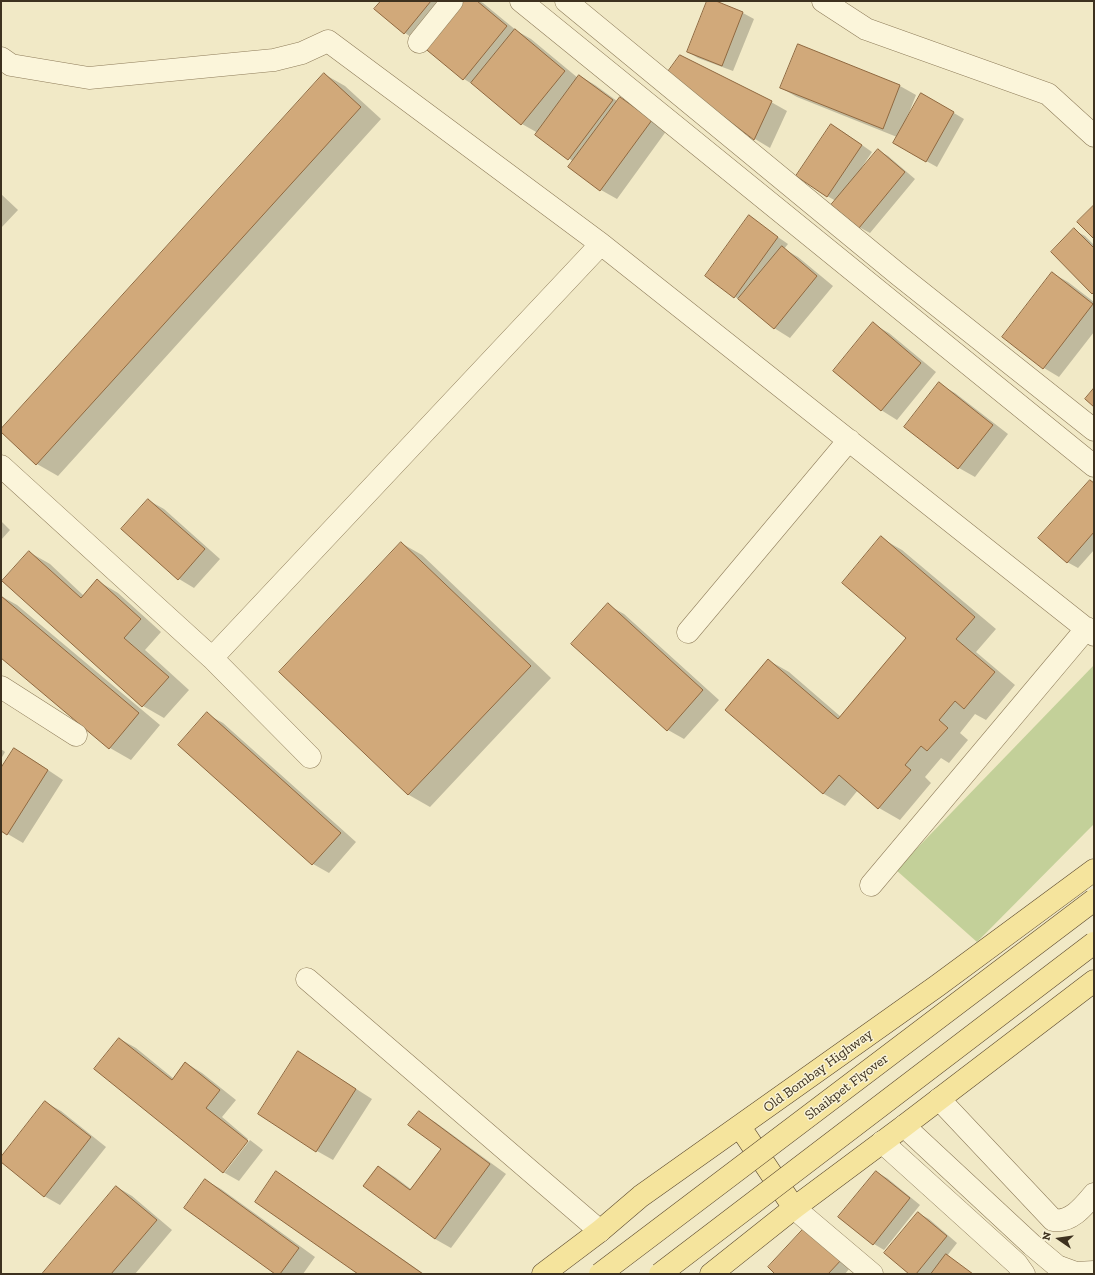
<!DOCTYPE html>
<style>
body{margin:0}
#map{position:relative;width:1095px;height:1275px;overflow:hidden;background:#f1e9c6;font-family:"Zilla Slab",serif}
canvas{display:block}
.frame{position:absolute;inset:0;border:2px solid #3d311f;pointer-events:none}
.north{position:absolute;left:1039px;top:1219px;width:40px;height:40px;-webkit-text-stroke:3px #f8f2d6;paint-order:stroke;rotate:283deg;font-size:11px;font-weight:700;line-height:16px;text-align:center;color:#3d311f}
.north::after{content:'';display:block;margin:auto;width:14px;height:18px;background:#3d311f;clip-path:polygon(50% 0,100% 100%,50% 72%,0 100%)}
</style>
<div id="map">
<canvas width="1095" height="1275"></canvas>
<div class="frame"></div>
<div class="north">N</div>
</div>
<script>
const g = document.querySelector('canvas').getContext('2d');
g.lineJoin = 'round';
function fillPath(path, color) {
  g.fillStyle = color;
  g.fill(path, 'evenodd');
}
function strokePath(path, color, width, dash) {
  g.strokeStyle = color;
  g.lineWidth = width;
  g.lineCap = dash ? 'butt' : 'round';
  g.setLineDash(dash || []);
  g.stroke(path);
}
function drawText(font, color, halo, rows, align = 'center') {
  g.font = font + ' "Zilla Slab",serif';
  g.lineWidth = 3;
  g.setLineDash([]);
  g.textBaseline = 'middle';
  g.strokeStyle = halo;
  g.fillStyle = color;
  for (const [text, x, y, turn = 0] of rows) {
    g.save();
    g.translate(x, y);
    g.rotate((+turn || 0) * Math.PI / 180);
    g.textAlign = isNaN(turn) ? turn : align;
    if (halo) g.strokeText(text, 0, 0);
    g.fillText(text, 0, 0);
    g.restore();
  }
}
fillPath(new Path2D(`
 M1094,665V824L977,942L896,870Z`), '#c3d099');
fillPath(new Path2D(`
 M382,1H454L420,43L405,33L375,9Z
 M461,1H479L483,3L517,31L531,39L578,78L580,76L595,85L617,101L620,98L636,107L667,130L617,199L601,190L570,167L574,162L536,135L538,133L522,124L477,87L464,79L424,46Z
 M708,1H714L743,13L754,19L733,71L698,58L688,52Z
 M798,45L900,86L916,95L907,118L908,119L922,94L964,119L937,167L894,143L897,137L797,97L781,88Z
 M668,73L771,102L787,111L770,148L755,139Z
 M324,74L345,86L381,119L58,476L37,464L1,430Z
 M842,131L872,152L862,167L863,168L878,150L888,156L915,179L870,233L859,227L836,201L827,196Z
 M1,194L18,210L1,228Z
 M749,217L788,244L784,249L798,257L833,286L790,338L774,328L743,301L735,297Z
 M1074,230L1085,236L1094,245V294Z
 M1052,273L1068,282L1094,302V332L1059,377L1044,368Z
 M873,324L889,333L936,372L897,420L881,410Z
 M939,384L955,393L1008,434L975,477L959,468L906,427Z
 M1094,483V550L1078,568L1067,562Z
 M148,500L164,509L220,559L194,588L179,579Z
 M1,521L10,530L1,540Z
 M881,538L902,550L996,629L976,652L1015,685L986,720L975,714L960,733L968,740L949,763L941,758L925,777L931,783L900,820L879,808L858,790L845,806L824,794L726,710L768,660L789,672L841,717L908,637Z
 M401,543L422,555L551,678L430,807L409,795L280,672Z
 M29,552L50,564L84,596L98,581L118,593L161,632L145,650L189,690L164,718L143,706L4,581Z
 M1,596L17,605L160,725L131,760L110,748L1,657Z
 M608,605L624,614L719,700L684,739L668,730Z
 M207,714L223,723L356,842L329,873L313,864Z
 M1,749L5,752L1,759Z
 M30,758L63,780L23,843L1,830V769Z
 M120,1039L136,1048L174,1079L186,1063L202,1073L236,1100L222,1117L248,1139L223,1171Z
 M314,1062L372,1099L333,1160L317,1151Z
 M45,1102L61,1111L106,1147L60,1205L44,1196L1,1161V1158Z
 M419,1113L435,1122L506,1174L451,1248L435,1239L379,1167L395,1177L412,1190L442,1149Z
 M250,1140L263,1150L239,1181L223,1172H225Z
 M876,1172L887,1178L920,1205L884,1250L874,1244Z
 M277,1173L292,1182L424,1274H359Z
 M205,1180L221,1189L315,1257L303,1274H276Z
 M117,1187L132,1196L172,1230L135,1274H43Z
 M918,1213L929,1219L957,1243L947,1256L973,1274H911Z
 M818,1232L853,1264L845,1274H777Z`), '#0003');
const building = new Path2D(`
 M381,1H431L404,34L374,9Z
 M460,1H477L507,26L463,80L422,46Z
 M707,1H716L743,12L722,66L687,52Z
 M515,29L565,71L521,125L471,83Z
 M798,44L900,85L883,129L780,88Z
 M680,55L772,101L754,140L667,73Z
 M324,73L361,107L36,465L1,432V429Z
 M579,75L613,100L568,160L535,135Z
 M921,93L954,112L926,162L893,143Z
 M620,97L652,120L600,191L568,167Z
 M831,124L862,145L827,197L796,176Z
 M878,149L905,172L859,228L831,205Z
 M1094,205V239L1077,222Z
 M749,215L778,237L734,298L705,276Z
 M1074,228L1094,248V292L1092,294L1051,252Z
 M782,246L817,276L774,329L738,299Z
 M1052,272L1093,304L1043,369L1002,337Z
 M873,322L921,363L881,411L833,371Z
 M939,382L993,425L958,469L904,427Z
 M1094,388V407L1085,399Z
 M1090,480L1094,483V532L1067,563L1038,538Z
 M148,499L205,549L178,580L121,529Z
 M881,536L975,617L956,639L995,672L964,709L955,701L939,720L948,728L927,751L921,746L905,765L911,770L878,809L839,775L823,794L725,710L768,659L838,719L906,638L842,583Z
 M401,542L531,666L408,795L279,672Z
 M29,551L81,598L97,579L141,619L124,638L169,677L142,707L2,581Z
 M1,596L139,713L109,749L1,658Z
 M608,603L703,690L667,731L571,644Z
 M207,712L341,833L312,865L178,745Z
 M14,748L48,770L7,835L1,831V768Z
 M119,1038L172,1080L185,1062L220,1090L206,1108L248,1141L223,1173L94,1069Z
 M298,1051L356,1089L316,1152L258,1114Z
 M45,1101L91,1137L44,1197L1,1162V1157Z
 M419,1111L490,1164L435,1239L363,1186L378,1166L410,1190L441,1149L408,1125Z
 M276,1171L423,1274H358L255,1202Z
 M876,1171L910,1198L873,1245L838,1217Z
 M205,1179L299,1248L280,1274H275L184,1208Z
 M116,1186L157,1220L111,1274H42Z
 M918,1212L947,1236L916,1274H909L884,1253Z
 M808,1224L843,1258L828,1274H775L768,1267Z
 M946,1254L973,1274H931Z`);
fillPath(building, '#d1a97a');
strokePath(building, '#8f683f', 1);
const minor = new Path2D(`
 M521,1L1094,466
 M566,1L899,275L1094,430
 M823,1L866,29L1048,94L1094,136
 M419,42L452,1
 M1,58L11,65L89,78L274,60L302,53L328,41L601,244L1094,635
 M1,466L212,658L310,757
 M688,632L849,440
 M212,658L601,244
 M1,687L76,735
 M871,885L1087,628
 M307,979L600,1231
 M939,1099L1053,1220C1071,1223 1084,1206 1094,1194
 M904,1126L1032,1245L1057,1266L1076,1273L1094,1272
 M882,1142L1017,1264L1024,1274
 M794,1208L872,1274`);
const major = new Path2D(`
 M740,1127L794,1208
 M543,1274L600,1231L641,1196L937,986L1094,870
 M711,1274L794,1208L904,1126L1094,981`);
strokePath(minor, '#8e7c5a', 23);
strokePath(major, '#5c492e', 23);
strokePath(minor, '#fbf5da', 22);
strokePath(major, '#f5e49d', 22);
const majorBridge = new Path2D(`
 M600,1274L1094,900
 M660,1274L1094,943`);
strokePath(majorBridge, '#5c492e', 23, []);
strokePath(majorBridge, '#f5e49d', 22);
drawText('14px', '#3d311f', '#f8f2d6', [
 ["Old Bombay Highway",818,1071,-36],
 ["Shaikpet Flyover",847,1087,-37]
]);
</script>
